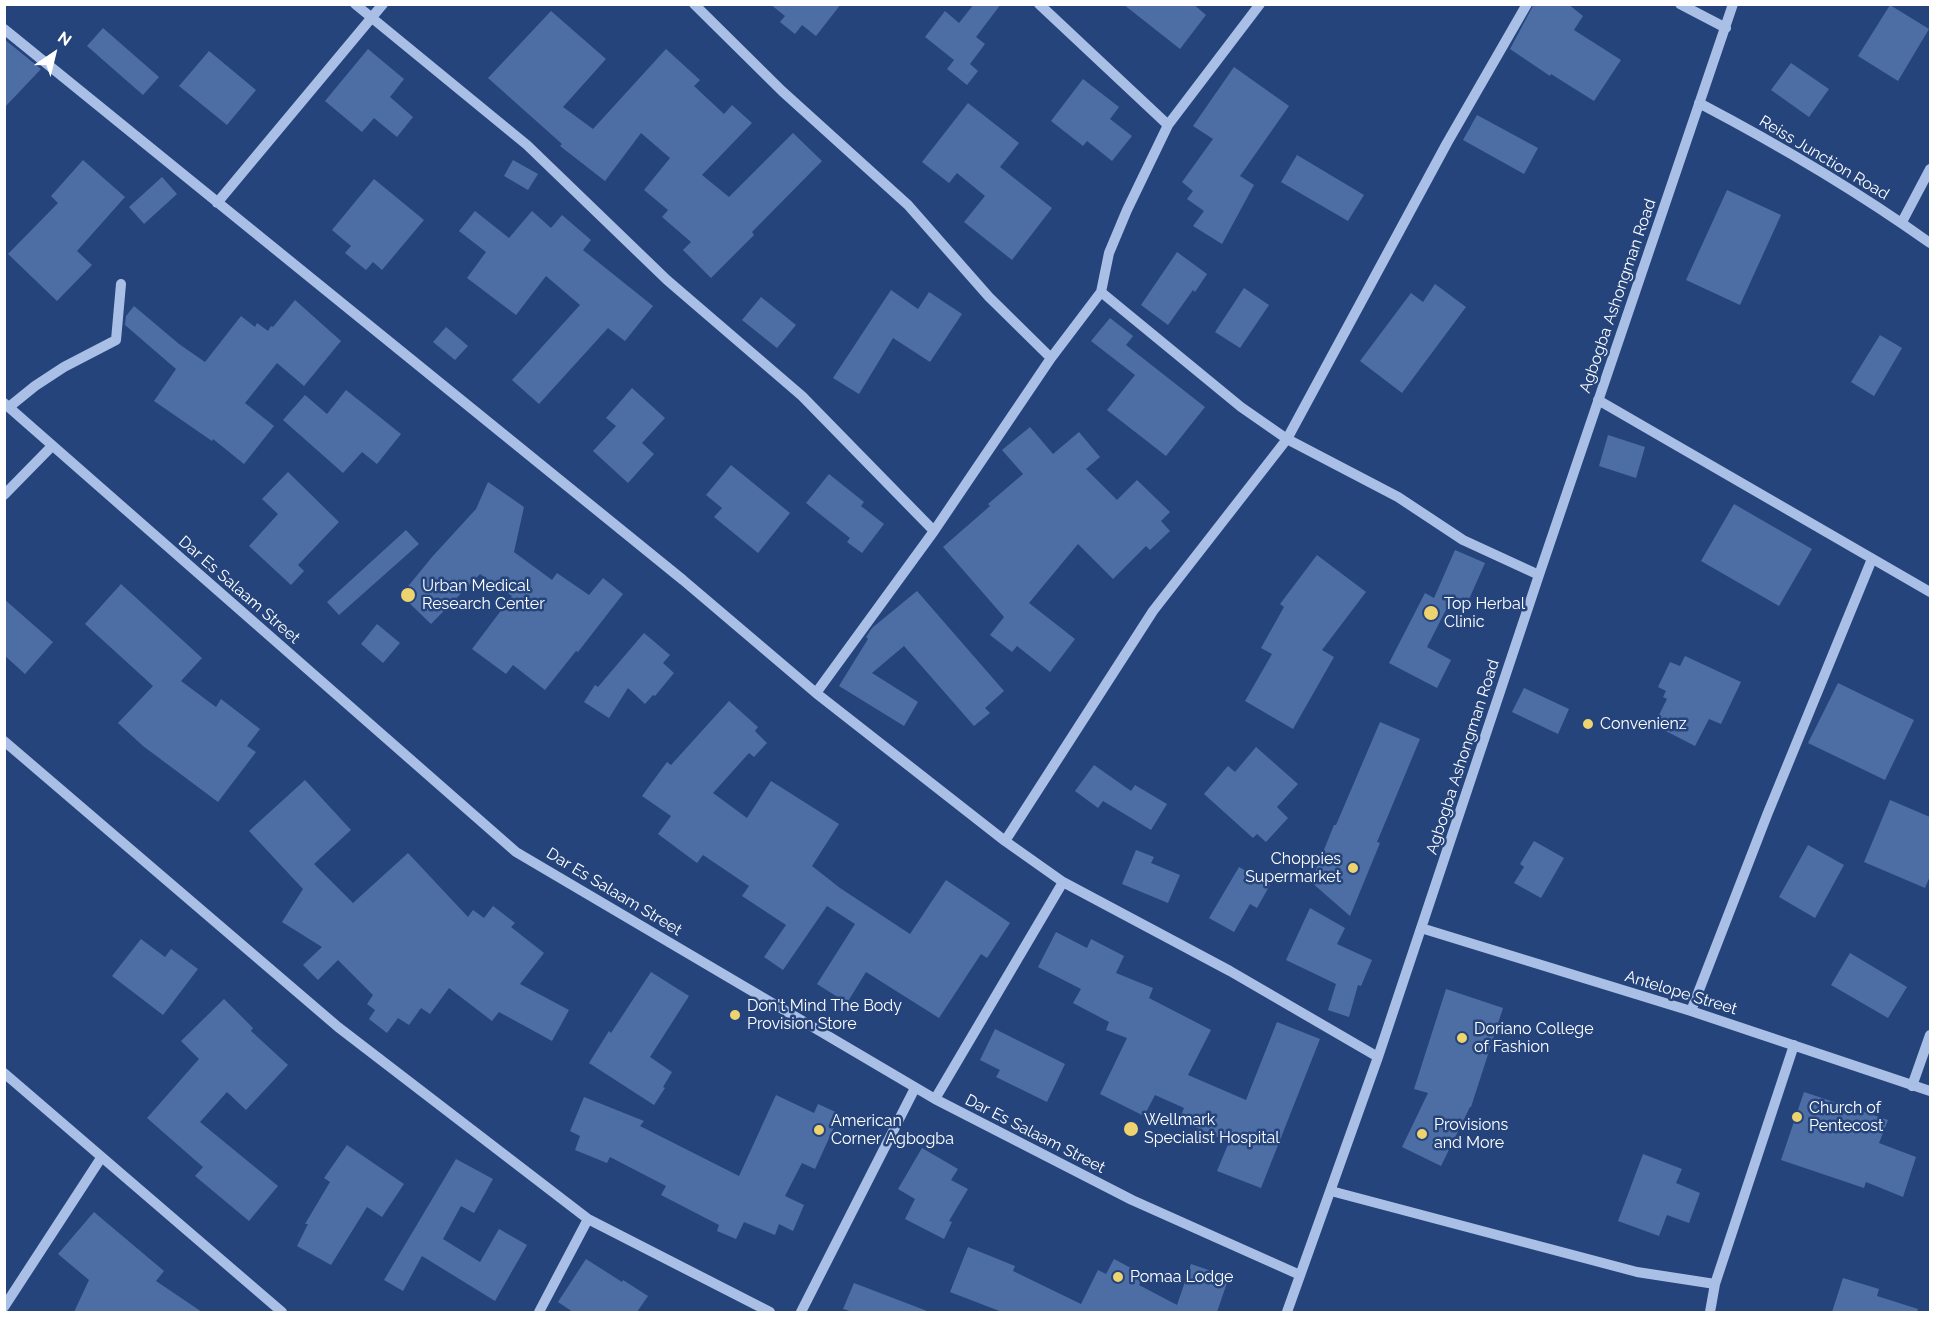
<!DOCTYPE html>
<style>
body{margin:0}
#map{position:relative;width:1935px;height:1317px;overflow:hidden;background:#25447c;font-family:Raleway,sans-serif}
canvas{display:block}
.frame{position:absolute;inset:0;border:6px solid #fff;pointer-events:none}
.north{position:absolute;left:24px;top:24px;width:60px;height:60px;-webkit-text-stroke:4px #25447c;paint-order:stroke;rotate:35deg;font-size:16px;font-weight:700;line-height:24px;text-align:center;color:#fff}
.north::after{content:'';display:block;margin:auto;width:21px;height:27px;background:#fff;clip-path:polygon(50% 0,100% 100%,50% 72%,0 100%)}
</style>
<div id="map">
<canvas width="1935" height="1317"></canvas>
<div class="frame"></div>
<div class="north">N</div>
</div>
<script>
const g = document.querySelector('canvas').getContext('2d');
g.lineJoin = 'round';
function fillPath(path, color) {
  g.fillStyle = color;
  g.fill(path, 'evenodd');
}
function strokePath(path, color, width, dash) {
  g.strokeStyle = color;
  g.lineWidth = width;
  g.lineCap = dash ? 'butt' : 'round';
  g.setLineDash(dash || []);
  g.stroke(path);
}
function drawText(font, color, halo, rows, align = 'center') {
  g.font = font + ' Raleway,sans-serif';
  g.lineWidth = 5;
  g.setLineDash([]);
  g.textBaseline = 'middle';
  g.strokeStyle = halo;
  g.fillStyle = color;
  for (const [text, x, y, turn = 0] of rows) {
    g.save();
    g.translate(x, y);
    g.rotate((+turn || 0) * Math.PI / 180);
    g.textAlign = isNaN(turn) ? turn : align;
    if (halo) g.strokeText(text, 0, 0);
    g.fillText(text, 0, 0);
    g.restore();
  }
}
fillPath(new Path2D(`
 M770,4H841L816,36L802,25L795,34L780,22L785,16Z
 M974,4H1001L976,37L985,44L970,64L978,71L967,85L947,69L954,60L925,37L945,11L959,23Z
 M1123,4H1193L1206,15L1180,49Z
 M1534,4H1568L1583,16L1574,30L1621,60L1594,101L1551,74L1550,76L1510,49Z
 M1890,5L1929,29L1898,81L1858,56Z
 M551,11L606,59L563,107L593,129L666,49L700,80L694,86L724,114L732,105L752,123L702,175L729,197L793,133L822,161L752,232L754,235L711,278L683,250L691,242L662,217L668,210L644,190L670,158L641,133L605,181L560,146L562,144L488,78Z
 M103,28L159,77L143,95L87,46Z
 M4,39L41,69L4,108Z
 M368,49L404,79L390,97L413,117L397,137L374,118L362,132L325,101Z
 M209,51L256,90L227,125L179,86Z
 M1791,63L1829,89L1809,117L1771,90Z
 M1234,67L1289,106L1240,176L1254,185L1222,244L1193,226L1204,211L1187,199L1193,191L1182,182L1213,139L1193,126Z
 M1083,79L1119,107L1110,119L1132,136L1112,161L1087,141L1083,146L1051,121Z
 M968,103L1019,143L1000,167L1052,208L1012,260L964,222L985,196L957,173L949,183L922,162Z
 M1477,115L1538,148L1524,174L1463,140Z
 M1297,155L1364,195L1348,221L1281,182Z
 M83,160L125,197L77,251L92,265L57,301L8,254L58,203L51,196Z
 M513,160L538,174L528,190L504,176Z
 M162,177L177,194L144,224L129,207Z
 M374,179L424,220L382,270L373,262L366,270L345,253L351,246L332,230Z
 M1727,190L1781,215L1740,305L1686,280Z
 M475,211L509,238L532,211L551,228L562,215L591,240L583,250L653,306L625,341L608,328L539,404L512,380L580,305L546,276L516,315L467,278L486,252L459,231Z
 M1177,252L1207,274L1195,292L1193,290L1168,325L1141,305Z
 M1435,284L1466,307L1402,393L1360,361L1411,293L1423,302Z
 M1244,288L1269,305L1240,348L1215,332Z
 M891,290L918,309L929,292L962,314L930,362L893,338L859,394L833,378Z
 M761,297L796,325L777,348L742,320Z
 M295,300L341,341L304,386L277,363L245,403L274,426L244,464L213,439L212,441L154,401L176,369L125,325L126,316L134,306L179,344L205,362L241,316L255,327L257,323L268,331L271,326L273,327Z
 M1110,318L1133,336L1126,345L1205,407L1166,456L1107,410L1135,375L1091,341Z
 M446,327L468,346L455,360L433,342Z
 M1880,335L1902,348L1874,396L1851,382Z
 M632,388L665,418L642,443L654,454L628,483L593,451L616,426L606,418Z
 M346,390L401,434L377,464L362,452L343,473L283,420L305,395L327,414Z
 M1030,427L1053,454L1079,432L1100,457L1086,469L1117,500L1137,480L1170,512L1161,521L1170,531L1150,550L1146,546L1113,579L1078,544L1029,603L1075,639L1050,672L1017,646L1012,652L990,635L1004,617L943,547L990,506L988,504L1023,474L1002,450Z
 M1608,435L1645,447L1636,478L1599,466Z
 M731,465L790,513L758,553L714,517L722,508L706,495Z
 M288,472L339,522L298,565L304,571L291,585L249,546L278,514L262,499Z
 M829,474L864,502L861,506L884,524L862,553L847,542L850,538L806,503Z
 M488,482L524,507L514,552L552,580L557,573L589,595L603,578L623,594L578,652L576,651L545,690L513,665L506,674L472,649L512,596L480,574L431,624L401,595L432,557L476,509Z
 M1734,504L1812,549L1779,606L1701,561Z
 M406,530L419,544L339,615L327,602Z
 M1455,550L1485,563L1466,606L1451,600L1427,647L1451,660L1437,688L1389,663L1425,593L1434,598Z
 M1317,555L1366,592L1322,650L1334,657L1293,729L1245,701L1272,654L1261,648L1284,607L1280,604Z
 M121,584L202,658L181,681L216,707L221,699L260,729L247,746L256,752L218,802L143,746L118,723L153,686L85,624Z
 M917,591L1004,691L985,708L990,713L974,726L904,646L872,673L918,702L904,726L839,686L868,639L866,637L872,628Z
 M4,599L53,642L25,674L4,655Z
 M377,624L400,643L383,663L361,644Z
 M644,633L670,655L663,663L674,673L655,696L653,695L645,704L628,688L609,718L584,702L595,685L598,687Z
 M1685,656L1741,682L1721,724L1709,719L1695,746L1654,725L1667,699L1663,697L1666,691L1658,687L1670,662L1680,666Z
 M1838,683L1914,720L1885,780L1808,743Z
 M1524,688L1569,709L1558,734L1512,712Z
 M729,701L758,727L755,731L767,743L754,757L749,753L713,793L747,818L771,781L839,824L812,866L840,888L910,934L946,880L1010,923L987,958L981,954L939,1018L866,972L847,1003L817,984L855,924L827,906L783,970L764,957L786,925L742,896L749,886L703,855L697,863L658,834L671,816L642,796L667,762L671,765Z
 M1380,722L1420,739L1377,842L1380,843L1350,916L1311,882L1334,825H1336Z
 M1256,747L1298,784L1277,807L1288,818L1266,842L1257,834L1253,838L1204,794L1228,766L1235,772Z
 M1094,765L1131,791L1135,785L1167,804L1151,830L1103,801L1098,808L1075,791Z
 M305,780L351,830L314,864L353,903L408,853L468,917L473,910L484,918L493,906L515,923L511,927L544,953L520,984L569,1010L552,1041L499,1012L492,1021L449,988L430,1014L421,1008L409,1025L398,1018L387,1033L369,1019L375,1010L367,1004L373,995L338,960L318,980L303,965L322,947L282,922L303,889L249,831Z
 M1890,800L1930,817V876L1925,888L1864,862Z
 M1534,841L1564,858L1541,898L1514,883L1524,867L1520,864Z
 M1808,845L1844,865L1815,918L1779,897Z
 M1136,850L1154,857L1151,863L1180,875L1168,903L1122,884Z
 M1239,867L1270,885L1257,908L1250,904L1234,932L1209,918Z
 M1310,908L1345,928L1337,944L1372,960L1361,986L1358,985L1349,1017L1328,1010L1336,984L1286,960Z
 M1056,932L1087,948L1091,939L1124,956L1116,973L1153,988L1149,998L1211,1030L1188,1075L1246,1100L1277,1022L1320,1039L1261,1188L1217,1171L1229,1142L1179,1120L1184,1108L1155,1095L1144,1116L1100,1094L1127,1038L1106,1030L1109,1022L1073,1003L1081,989L1038,967Z
 M141,939L165,957L171,949L198,969L163,1015L112,976Z
 M1850,953L1907,987L1888,1018L1831,985Z
 M651,972L689,996L650,1057L672,1072L663,1087L665,1088L654,1105L589,1063L609,1031L611,1033Z
 M1446,989L1503,1008L1471,1107H1470L1441,1166L1402,1147L1428,1093L1414,1089Z
 M224,999L253,1028L251,1031L288,1065L246,1110L227,1092L200,1122L278,1186L249,1221L195,1176L203,1167L147,1118L199,1059L181,1041Z
 M995,1029L1065,1064L1047,1102L996,1077L1000,1070L980,1060Z
 M1804,1092L1888,1120L1879,1143L1916,1157L1903,1197L1866,1182L1864,1188L1781,1160Z
 M776,1095L814,1113L818,1104L840,1114L815,1169L802,1163L785,1196L804,1205L793,1231L779,1224L775,1235L744,1222L736,1239L717,1231L719,1225L661,1195L666,1186L610,1157L607,1163L575,1150L580,1136L570,1131L584,1097L644,1121L640,1126L739,1176Z
 M347,1145L404,1184L382,1217L367,1207L331,1265L297,1246L308,1224H305L330,1182L324,1178Z
 M922,1148L958,1169L951,1180L968,1189L949,1221L952,1222L944,1239L905,1219L915,1199L898,1189Z
 M1643,1154L1682,1169L1676,1183L1700,1193L1689,1223L1667,1215L1659,1236L1618,1221Z
 M456,1159L493,1179L474,1213L461,1206L443,1239L480,1262L499,1229L527,1245L495,1301L422,1256L403,1291L384,1280Z
 M94,1212L164,1271L156,1281L202,1312H74L89,1280L58,1254Z
 M968,1247L1015,1266L1013,1271L1081,1304L1098,1270L1106,1274L1114,1259L1144,1275L1139,1285L1177,1305L1191,1264L1229,1277L1217,1312H1002L950,1292Z
 M586,1259L622,1282L623,1280L648,1296L637,1312H573L558,1302Z
 M1843,1278L1879,1289L1877,1296L1918,1309L1917,1312H1832Z
 M854,1283L927,1311V1312H853L843,1309Z`), '#4d6ea5');
strokePath(new Path2D(`
 M355,4L527,145L667,280L802,396L934,531
 M694,4L782,91L908,205L989,297L1051,358
 M1039,4L1168,125
 M1680,4L1726,28
 M4,29L683,580L816,693L1005,841L1063,882L1230,971L1378,1057
 M1699,103C1779,145 1857,191 1930,243
 M217,203L383,4
 M1902,222L1930,169
 M1101,292L1241,407L1287,439L1398,497L1463,540L1539,575
 M1598,400L1930,592
 M4,403L516,852L935,1099L1132,1200L1300,1275
 M9,407L35,386L64,367L116,340L121,284
 M4,495L52,446
 M816,693L934,531L1051,358L1101,292L1109,253L1127,210L1168,125L1260,4
 M4,741L338,1027L588,1219L770,1312
 M1005,841L1153,611L1287,439L1447,143L1527,4
 M1421,928L1691,1011L1930,1091
 M1691,1011L1767,815L1872,559
 M4,1073L282,1312
 M1912,1086L1930,1035
 M935,1099L1063,882
 M1331,1191L1637,1272L1715,1284
 M4,1307L101,1158
 M539,1312L588,1219
 M801,1312L915,1088
 M1287,1312L1378,1057L1539,575L1733,4
 M1710,1312L1715,1284L1794,1045`), '#a9bfe5', 10);
for (const [x, y, r, color] of [
 [408,595,8,"#eed36e"],
 [1431,613,8,"#eed36e"],
 [1588,724,6,"#eed36e"],
 [1353,868,6,"#eed36e"],
 [735,1015,6,"#eed36e"],
 [1462,1038,6,"#eed36e"],
 [1797,1117,6,"#eed36e"],
 [1131,1129,8,"#eed36e"],
 [819,1130,6,"#eed36e"],
 [1422,1134,6,"#eed36e"],
 [1118,1277,6,"#eed36e"]
]) {
  const dot = new Path2D();
  dot.arc(x, y, r, 0, 2 * Math.PI);
  g.fillStyle = color;
  g.fill(dot);
  strokePath(dot, '#25447c', 2);
}
drawText('16px', '#fff', '#25447c', [
 ["Reiss Junction Road",1824,158,31],
 ["Agbogba Ashongman Road",1618,296,-71],
 ["Dar Es Salaam Street",239,590,41],
 ["Agbogba Ashongman Road",1463,757,-72],
 ["Dar Es Salaam Street",614,892,31],
 ["Antelope Street",1681,993,17],
 ["Dar Es Salaam Street",1035,1134,27]
]);
drawText('16px', '#fff', '#25447c', [
 ["Urban Medical",422,586],
 ["Research Center",422,604],
 ["Top Herbal",1444,604],
 ["Clinic",1444,622],
 ["Convenienz",1600,724],
 ["Choppies",1341,859,"right"],
 ["Supermarket",1341,877,"right"],
 ["Don't Mind The Body",747,1006],
 ["Provision Store",747,1024],
 ["Doriano College",1474,1029],
 ["of Fashion",1474,1047],
 ["Church of",1809,1108],
 ["Pentecost",1809,1126],
 ["Wellmark",1144,1120],
 ["Specialist Hospital",1144,1138],
 ["American",831,1121],
 ["Corner Agbogba",831,1139],
 ["Provisions",1434,1125],
 ["and More",1434,1143],
 ["Pomaa Lodge",1130,1277]
], 'left');
</script>
